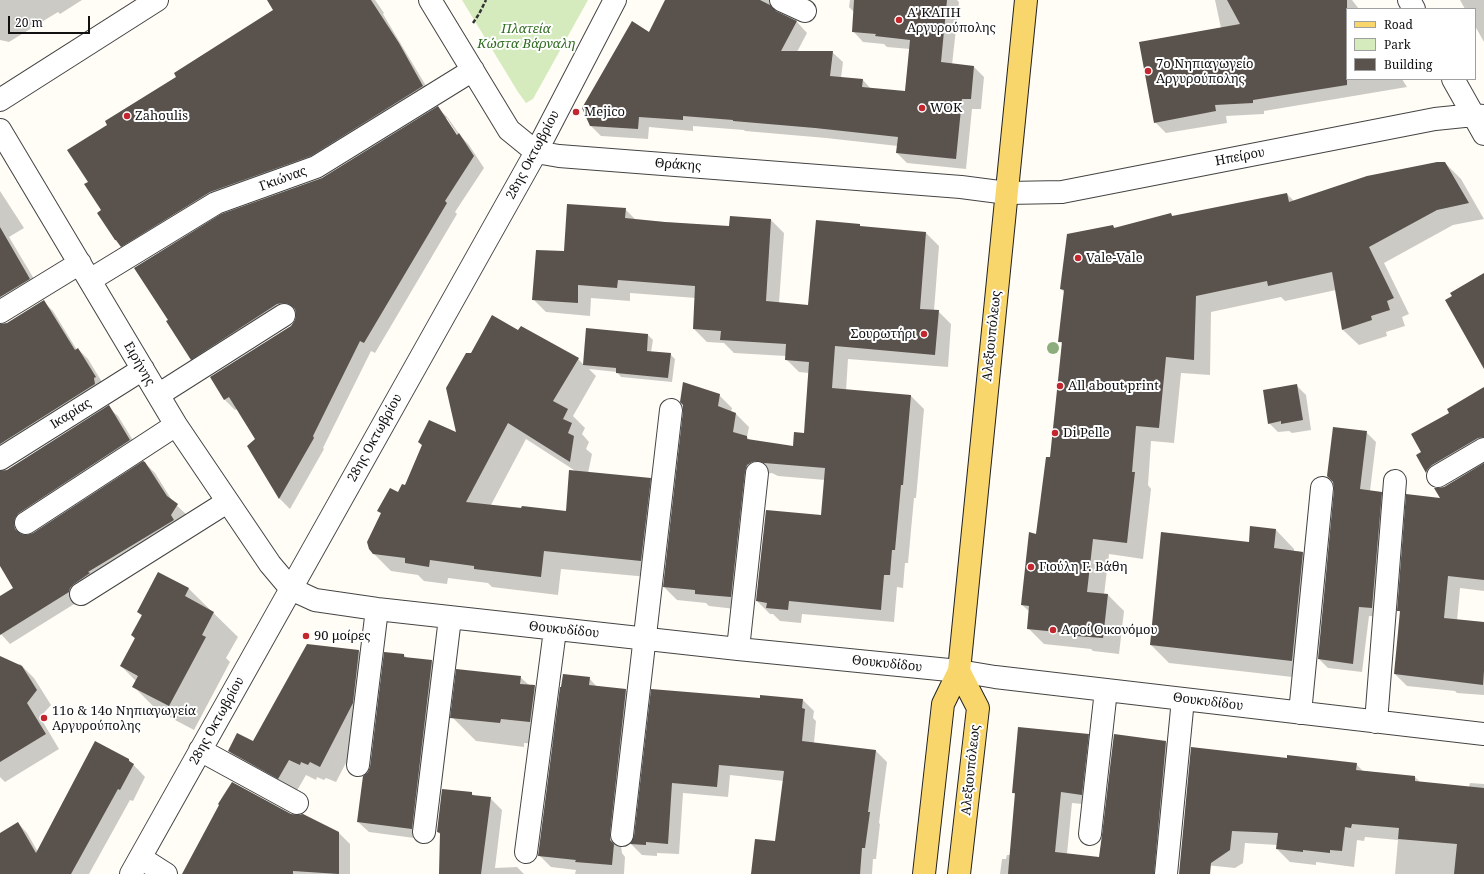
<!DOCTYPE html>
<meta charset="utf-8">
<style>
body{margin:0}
#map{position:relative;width:1484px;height:874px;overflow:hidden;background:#fffdf5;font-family:"Noto Serif",serif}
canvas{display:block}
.legend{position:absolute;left:1346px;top:8px;width:130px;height:72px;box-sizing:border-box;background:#fff;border:1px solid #a0a0a0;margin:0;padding:5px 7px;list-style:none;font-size:12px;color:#111}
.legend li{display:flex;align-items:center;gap:8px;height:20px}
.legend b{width:20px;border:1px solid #a0a0a0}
.scale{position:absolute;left:8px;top:16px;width:82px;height:18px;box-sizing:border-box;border:2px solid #111;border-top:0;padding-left:5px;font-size:12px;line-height:14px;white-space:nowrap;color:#111;-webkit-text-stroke:3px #fff;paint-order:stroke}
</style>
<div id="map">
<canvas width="1484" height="874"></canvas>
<ul class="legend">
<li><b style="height:5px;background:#f9d66b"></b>Road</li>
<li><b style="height:11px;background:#d5ebbd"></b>Park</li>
<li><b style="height:11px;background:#5a524d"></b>Building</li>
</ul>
<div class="scale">20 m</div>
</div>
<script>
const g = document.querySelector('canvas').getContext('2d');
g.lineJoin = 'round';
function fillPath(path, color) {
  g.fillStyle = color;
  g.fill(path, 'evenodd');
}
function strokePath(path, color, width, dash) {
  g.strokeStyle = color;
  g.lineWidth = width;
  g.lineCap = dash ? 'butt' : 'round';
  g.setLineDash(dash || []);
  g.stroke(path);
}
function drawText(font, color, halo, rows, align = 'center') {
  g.font = font + ' "Noto Serif",serif';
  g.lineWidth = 4;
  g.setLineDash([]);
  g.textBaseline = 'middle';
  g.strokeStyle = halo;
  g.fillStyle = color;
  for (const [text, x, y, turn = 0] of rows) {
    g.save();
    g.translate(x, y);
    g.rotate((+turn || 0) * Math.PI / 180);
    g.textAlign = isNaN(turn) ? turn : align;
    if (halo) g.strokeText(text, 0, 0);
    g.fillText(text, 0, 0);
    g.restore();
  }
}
fillPath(new Path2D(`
 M462,0H588L533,99L526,103L518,92Z`), '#d5ebbd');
fillPath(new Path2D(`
 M0,0H82L60,14L58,12L9,42L0,40Z
 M268,0H375L384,13L383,14L432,96L131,256L115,240L89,183L108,125L275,11Z
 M666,0H775L771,8L776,13L797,22L807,33L797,52H832L843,62L841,78L863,80L871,89L905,92L910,49L887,47L884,44L863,42L853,31L854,12L849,7L850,0H957L959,2L952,65L974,67L984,77L981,109H972L966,169L907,163L897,153L898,146L826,138L745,131L744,130L693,126V131L649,127L648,139L601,136L590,125L649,33Z
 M1215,0H1352L1359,9H1347V79H1402L1407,87L1264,111V114L1226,116L1227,123L1166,133L1155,122L1221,28Z
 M1460,0H1484V42L1475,26V9H1465Z
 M438,108L448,118L460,135L469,145L484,168L455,212L457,214L375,353L371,351L323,448L324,449L290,509L280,499L249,446L256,439L237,409L235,410L225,400L211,377L291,326L296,321L297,313H294L202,369L191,359L323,179ZM444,118H447L460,139L459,140Z
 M1445,163L1461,179L1484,219L1453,225L1384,263L1409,314L1402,317L1405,326L1386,332L1387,336L1359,345L1343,330L1336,290L1285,301L1281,297L1211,312L1210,375L1181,373L1174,443L1151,441L1148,485L1151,489L1143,559L1109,554L1104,595H1108L1124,611L1119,654L1093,651L1091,649L1044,644L1028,628L1030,612L1022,605L1037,535L1051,458L1062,344L1059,341L1065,293L1061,289L1113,226L1116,229L1171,214L1173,217L1287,194L1294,201Z
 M0,191L24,228L9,237L40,289L0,315Z
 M625,209L636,220L730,227L771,220L784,233L779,303L809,306L859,225L861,227L926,233L939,246L934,311H938L951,324L948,367L848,359L846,391L911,396L924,409L916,498H914L908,563H905L903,588L897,587L894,622L802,614L801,623L780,621L773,614H770L757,601L822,516L825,480L778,476L772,473L765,474L744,610L709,606L706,603L677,600L664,587L719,395L732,408L731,412L736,414L749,427L747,437L751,441L793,447L805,434L809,373L799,372L786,359V356L734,353L724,343L707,342L694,329L696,298L630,293V301L591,298L590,316L546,312L533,299L565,252Z
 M43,301L53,311L77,350L78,349L88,359L105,387L0,462V325L7,324Z
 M587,329L648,335L653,340L651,352L670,354L675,359L672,382L621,377L617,372L589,369L596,376L573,416L585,428L582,434L589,442L586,449L592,454L588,473L650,479L668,497L659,578L561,569L558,595L492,587L488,583L448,578L447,584L424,581L418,575L391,571L373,553L382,514L379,511L405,487L423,446L419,442L457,434L471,354L519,332L578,359L584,365ZM526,439L577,472L566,512L491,505Z
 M1297,386L1306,395L1311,430L1292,433L1289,431L1278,432L1269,423Z
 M1484,389V454L1439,484L1427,473L1417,455L1422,452L1450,413Z
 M108,407L118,416L139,450L24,528L23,536L33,534L145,463L155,473L173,502L187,515L79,601L10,644L0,633V597L15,588L0,564V472L7,470Z
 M1366,432L1376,442L1370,491L1381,492L1391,502L1382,617L1369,616L1362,672L1328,668L1319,659L1335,489Z
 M1484,465V591L1460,588L1457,621L1484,623V695L1457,693L1455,691L1407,686L1395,674L1401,613L1398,610L1442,499L1445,488Z
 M1276,530L1294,549V551L1303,552L1321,571L1310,679L1169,663L1151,645L1250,543Z
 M158,573L189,589L238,637L226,658L230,662L194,730L158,711L133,686L136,681L121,666L135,639L132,635L142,616L138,612Z
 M307,645L359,651L375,667L369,719L336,782L326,778L324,780L317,777L316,780L306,775L295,794L245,767L229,751L254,742Z
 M404,655L407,658L432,661L442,671L422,839L369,832L358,822L369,773Z
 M20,664L34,678L51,705L40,717L59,749L5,782L0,777V677Z
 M520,677L529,685L535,686L558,709L589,678L597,687L626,690L638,702L621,846L622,853L625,857L624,874H575L576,870L551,867L539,855L553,745L524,743V747L476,741L452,717Z
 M652,690L760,700H803L814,711L813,718L816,721L814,743L876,751L887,762L879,823L880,824L876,859H873L872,874H752L776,843L784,781L730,775L728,797L683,793L679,854L657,853V856L642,855L631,844L635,837Z
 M1088,735L1099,746L1093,805L1072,803L1067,854L1100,858L1166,742L1177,753L1165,874H1000L1002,859H1006L1007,855H1010L1016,795L1013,793Z
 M1288,759L1356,764L1363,771L1415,777L1421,783L1469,787L1470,783L1484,784V874H1395L1398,840L1365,837L1364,841L1357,840L1354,867L1316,862V865L1290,862L1277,849V845L1245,843L1243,863L1235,868L1195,864Z
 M129,760L145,777L133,801L130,800L89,874H0V834L18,823L27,833L38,852Z
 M471,793L475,797L490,798L502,810L495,868L517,867L524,874H440L441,835L438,832Z
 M291,815L338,832L350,844V874H184Z`), '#0003');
fillPath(new Path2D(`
 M267,0H371L399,43L423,86L311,156L210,192L121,247L116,240H115L97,213L101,210L84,184L88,182L67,150L107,125L105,121L176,77L174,73L273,10Z
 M665,0H760L770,5L776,11L797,21L781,51H833L830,76L863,79L862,87L905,91L910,40L875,36L876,34L852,32L854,0H947L941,62L974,66L971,99H962L956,159L896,153L898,137L815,128L733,121V120L683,116V120L639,117L638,129L590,126L582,108L632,21L649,32Z
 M1227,0H1347V85L1253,100V103L1215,105L1216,111L1154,123L1139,42L1240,24Z
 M438,106L457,135L459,133L474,156L445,201L447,203L364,343L360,341L313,436L314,438L279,499L247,446L255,439L229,397L224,400L210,377L291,326L295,320L296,314L295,309L289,304L283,303L277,304L191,360L166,321L168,320L134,268L221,214L322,178Z
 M1437,162H1445L1469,203L1437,210L1369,247L1394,298L1387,301L1390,310L1371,316L1372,320L1342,330L1332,272L1268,286L1267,281L1196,296L1194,360L1166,357L1159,428L1136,426L1132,472H1135L1127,543L1093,539L1087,592L1108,594L1103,638L1076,636L1077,634L1027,629L1029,606L1021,605L1029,532L1036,534L1046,457H1050L1062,342H1058L1064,290L1060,289L1067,234L1113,225L1114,228L1171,213L1172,216L1287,193L1289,202L1367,176Z
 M567,204L626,208L625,218L665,222L729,226L730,216L771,219L766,301L808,305L816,220L860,224V226L926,232L920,309L939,310L935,355L835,346L832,388L911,395L903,485H901L895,550H892L890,575H884L881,610L789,601L788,610L766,608L767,603L756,601L766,510L821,515L825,468L764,463L758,461L752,462L747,465L745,472L731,597L695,594V590L663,587L683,411V405L680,402L683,382L720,394L718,406L736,413L733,432L747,436V439L793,446L794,432L804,433L809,362L785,360L786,344L720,340L721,331L693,329L695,286L618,280L617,288L578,285V303L532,300L536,250L564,251Z
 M0,227L30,279L0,297Z
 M1484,273V369L1445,300L1452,296L1450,293Z
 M44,300L75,350L78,348L96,377L94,378L95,384L0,444V324L7,323Z
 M492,315L518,330L521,326L579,358L553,401L568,409L563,419L572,423L568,433L574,436L570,462L508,423L466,502L521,508L522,506L566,511L569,470L651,478L641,561L544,551L541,577L474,569V566L430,560L429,567L405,563V558L373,554L369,549L367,542L381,513L377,511L390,488L398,492L402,484L405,485L422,445L418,442L429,420L456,432L446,388L466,353H471Z
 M586,328L648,334L647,351L671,353L668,378L616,373V368L583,365Z
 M1297,384L1303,420L1281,424V421L1268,424L1263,390Z
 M1484,387V437L1478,438L1432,465L1427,470L1426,473L1416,455L1421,452L1411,434L1449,413L1447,409Z
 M109,405L130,440L19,513L15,518L14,524L15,529L21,534L27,535L33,533L143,461L145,462L167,496L178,504L171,515L174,520L88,572L90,573L74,584L70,588L69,592L0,635V596L13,588L0,566V471L7,470Z
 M1333,427L1367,431L1360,489L1382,492L1372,608L1359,607L1353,664L1318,659L1334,489L1333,482L1327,476Z
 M1484,463V580L1448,576L1444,618L1484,622V671L1483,685L1394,674L1400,611H1397L1406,494L1440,498L1434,488H1438L1444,487Z
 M1250,526L1276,529L1274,548L1303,552L1292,661L1150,645L1161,532L1249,542Z
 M158,572L189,588L185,596L214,612L202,635L206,637L169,706L132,687L138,676L120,666L135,638L131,635L142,615L137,612Z
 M307,644L359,650L353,703L320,767L310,762L308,765L301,762L300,765L289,760L278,779L228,751L237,733L253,741Z
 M384,652L404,654V657L432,660L412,829L357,822L363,776L368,772L370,767Z
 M0,656L22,666L37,690L27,703L46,734L0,762Z
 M456,669L521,676L520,684L535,685L530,722L501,719L500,723L450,718Z
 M563,674L590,677L589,685L626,689L610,834V840L614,844L612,865L575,862L576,860L538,856L560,687H561Z
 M651,689L760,698V695L803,699L802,708L805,709L802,741L876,750L868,812H870L865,848H862L860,874H751L755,839L775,841L784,771L719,765L717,787L672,783L668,844L646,842V845L630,844L634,836Z
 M1018,727L1089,734L1082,795L1061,792L1055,852L1099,857L1102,835L1114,734L1166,741L1154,874H1008L1015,793H1012Z
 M95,741L129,759V761L134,764L120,790L118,789L71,874H0V833L18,822L36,853Z
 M1191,747L1287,758V755L1357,763L1356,770L1415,776V781L1484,788V874H1454L1457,844L1398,839L1399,828L1352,824L1351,828L1345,827L1342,851L1330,850V853L1303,850V852L1276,849L1278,833L1232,831L1230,850L1211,863L1210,874H1179Z
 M232,782L291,814L298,815L303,814L339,832V874L293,871V874H182L219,805L218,804Z
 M442,789L472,792V795L491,797L481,874H439L440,833L437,832Z`), '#5a524d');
const minor = new Path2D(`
 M430,0L509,130L536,152L559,156L961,187L1007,193L1062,192L1435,119L1474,115L1484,116
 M781,0L805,11
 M1409,0L1414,9
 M1453,79L1484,134
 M0,100L157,0
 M0,130L176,425L270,564L291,589L315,600L377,609L738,649L959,671L995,677L1484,734
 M90,280L216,203L316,167L473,70
 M0,312L80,263
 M158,395L284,315
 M0,459L143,369
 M1438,476L1484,449
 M26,523L176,425
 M81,594L227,502
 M738,649L757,473
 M1300,713L1322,488
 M1376,722L1395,481
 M200,750L297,803
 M358,765L377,609
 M424,832L450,618
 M1090,834L1106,690
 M622,835L671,410
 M526,852L555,630
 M141,858L166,874
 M131,874L536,152L615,0
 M1166,874L1183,699`);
const major = new Path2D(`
 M959,671L978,708L959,874
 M924,874L943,704L959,671L1026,0`);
strokePath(minor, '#444', 24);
strokePath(major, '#222', 24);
strokePath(new Path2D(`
 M473,23L479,14L486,0`), '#333', 2.5, [4, 2]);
strokePath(minor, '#fff', 22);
strokePath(major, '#f9d66b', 22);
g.fillStyle = '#8dad7f';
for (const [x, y] of [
 [1053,348]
]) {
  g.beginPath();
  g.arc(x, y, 6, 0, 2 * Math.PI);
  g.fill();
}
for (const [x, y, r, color] of [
 [899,20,4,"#c4262e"],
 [1148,71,4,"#c4262e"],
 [922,108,4,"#c4262e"],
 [576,112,4,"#c4262e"],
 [127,116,4,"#c4262e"],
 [1078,258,4,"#c4262e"],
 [924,334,4,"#c4262e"],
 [1060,386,4,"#c4262e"],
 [1055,433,4,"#c4262e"],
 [1031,567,4,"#c4262e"],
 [1053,630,4,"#c4262e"],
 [306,636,4,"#c4262e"],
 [44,718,4,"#c4262e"]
]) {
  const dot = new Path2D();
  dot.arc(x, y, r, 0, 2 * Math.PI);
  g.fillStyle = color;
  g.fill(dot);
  strokePath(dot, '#fff', 1.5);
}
drawText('13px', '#111', '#fff', [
 ["Α' ΚΑΠΗ",907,13],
 ["Αργυρούπολης",907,28],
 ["7ο Νηπιαγωγείο",1156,64],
 ["Αργυρούπολης",1156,79],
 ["WOK",930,108],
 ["Mejico",584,112],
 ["Zahoulis",135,116],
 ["Vale-Vale",1086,258],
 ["Σουρωτήρι",916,334,"right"],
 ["All about print",1068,386],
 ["Di Pelle",1063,433],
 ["Γιούλη Γ. Βάθη",1039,567],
 ["Αφοί Οικονόμου",1061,630],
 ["90 μοίρες",314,636],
 ["11ο & 14ο Νηπιαγωγεία",52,711],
 ["Αργυρούπολης",52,726]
], 'left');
drawText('italic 13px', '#2f6b1f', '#fff', [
 ["Πλατεία",526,29],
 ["Κώστα Βάρναλη",526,44]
]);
drawText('13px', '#111', '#fff', [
 ["28ης Οκτωβρίου",533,155,-62],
 ["Ηπείρου",1240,157,-11],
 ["Θράκης",678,165,4],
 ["Γκιώνας",283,179,-20],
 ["Αλεξιουπόλεως",992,336,-84],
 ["Ειρήνης",139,364,60],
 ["Ικαρίας",71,414,-32],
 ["28ης Οκτωβρίου",375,438,-61],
 ["Θουκυδίδου",564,630,6],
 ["Θουκυδίδου",887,664,6],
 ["Θουκυδίδου",1208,702,7],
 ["28ης Οκτωβρίου",217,721,-61],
 ["Αλεξιουπόλεως",971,770,-84]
]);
</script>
